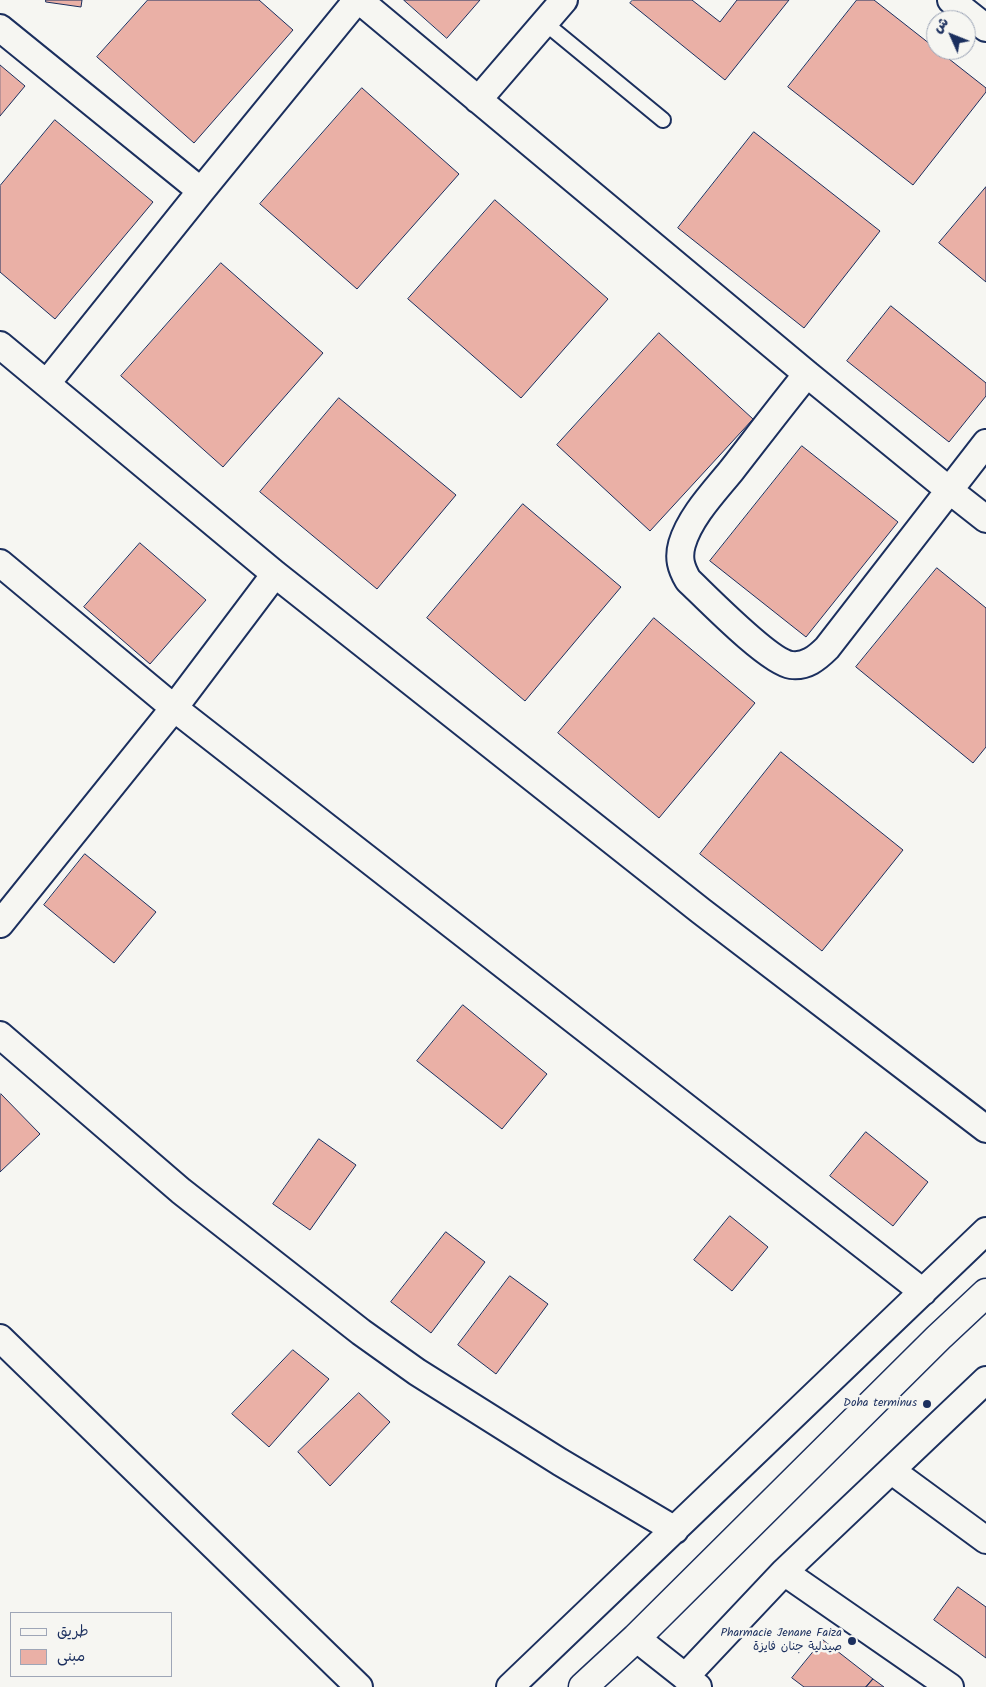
<!DOCTYPE html>
<html>
<head>
<meta charset="utf-8">
<style>
  body { margin:0 }
  #map { position:relative; width:986px; height:1687px; overflow:hidden; background:#f6f6f2; font-family:Kalam,"Playpen Sans Arabic",sans-serif }
  canvas { display:block }
  .legend { position:absolute; left:10px; top:1612px; width:162px; height:65px; box-sizing:border-box; background:#f6f6f2; border:1px solid #9ea6b7; margin:0; padding:6px 9px; list-style:none; font-size:15px; color:#1b2f5e }
  .legend li { display:flex; align-items:center; gap:10px; height:25px }
  .legend b { width:25px; border:1px solid #9ea6b7 }
  .north { position:absolute; left:926px; top:10px; width:50px; height:50px; box-sizing:border-box; background:#f6f6f2; border:1px solid #9ea6b7; border-radius:50%; rotate:314deg; font-size:14px; font-weight:700; line-height:20px; text-align:center; color:#1b2f5e }
  .north::after { content:''; display:block; margin:auto; width:18px; height:22px; background:#1b2f5e; clip-path:polygon(50% 0,100% 100%,50% 72%,0 100%) }
</style>
</head>
<body>
<div id="map">
<canvas width="986" height="1687"></canvas>
<ul class="legend">
<li><b style="height:6px;background:#f6f6f2"></b>طريق</li>
<li><b style="height:14px;background:#eab0a6"></b>مبنى</li>
</ul>
<div class="north">ش</div>
</div>
<script>
const g = document.querySelector('canvas').getContext('2d');
g.lineJoin = 'round';
function paint(path, color) {
  g.fillStyle = color;
  g.fill(path, 'evenodd');
}
function stroke(path, color, width, dash) {
  g.strokeStyle = color;
  g.lineWidth = width;
  g.lineCap = dash ? 'butt' : 'round';
  g.setLineDash(dash || []);
  g.stroke(path);
}
function drawText(font, color, halo, rows, align = 'center') {
  g.font = font + ' Kalam,"Playpen Sans Arabic",sans-serif';
  g.lineWidth = 5;
  g.setLineDash([]);
  g.textBaseline = 'middle';
  g.strokeStyle = halo;
  g.fillStyle = color;
  for (const [text, x, y, turn = 0] of rows) {
    g.save();
    g.translate(x, y);
    g.rotate((+turn || 0) * Math.PI / 180);
    g.textAlign = isNaN(turn) ? turn : align;
    if (halo) g.strokeText(text, 0, 0);
    g.fillText(text, 0, 0);
    g.restore();
  }
}
const building = new Path2D(`
  M46,0H82L81,7L46,2Z
  M148,0H259L293,30L194,143L97,57Z
  M404,0H480L447,38Z
  M633,0H692L720,22L737,0H789L725,80L630,3Z
  M857,0H874L986,88V92L913,185L788,87Z
  M0,65L25,86L0,116Z
  M362,88L459,174L357,289L260,204Z
  M55,120L153,202L55,319L0,272V186Z
  M754,132L880,231L804,328L678,228Z
  M986,187V282L939,243Z
  M495,200L608,299L521,398L408,299Z
  M221,263L323,353L223,467L121,376Z
  M891,306L986,383V396L949,442L847,361Z
  M659,333L753,419L650,531L557,445Z
  M339,398L456,495L377,589L260,492Z
  M802,446L898,522L806,637L710,561Z
  M523,504L621,587L525,701L427,618Z
  M140,543L206,600L150,664L84,607Z
  M937,568L986,608V747L973,763L856,667Z
  M654,618L755,703L659,818L558,733Z
  M781,752L903,850L822,951L700,854Z
  M85,854L156,912L114,963L44,905Z
  M463,1005L547,1074L502,1129L417,1061Z
  M1,1094L40,1134L0,1172V1095Z
  M866,1132L928,1182L893,1226L830,1176Z
  M319,1139L356,1165L310,1230L273,1204Z
  M730,1216L768,1247L732,1291L694,1260Z
  M446,1232L485,1262L431,1333L391,1302Z
  M510,1276L548,1304L496,1374L458,1345Z
  M293,1350L329,1379L269,1447L232,1414Z
  M359,1393L390,1422L330,1486L298,1452Z
  M958,1587L986,1607V1658L934,1620Z
  M823,1640L873,1679L866,1687H804L792,1678Z
  M873,1679L884,1687H866Z`);
const service = new Path2D(`
  M545,23L663,120`);
const minor = new Path2D(`
  M359,0L807,374L949,490L986,519
  M951,0L986,28
  M0,28L201,191
  M478,100L564,0
  M0,345L275,574L701,911L986,1129
  M807,374C781,406 756,439 731,471C713,493 690,517 682,544C678,558 681,568 688,580C707,598 769,662 791,665C806,667 817,658 827,648L986,443
  M47,383L201,191L357,0
  M0,563L174,708L923,1292
  M0,924L174,708L275,574
  M0,1035L181,1191L361,1332L417,1372L560,1462L675,1530
  M0,1338L359,1687
  M892,1471L986,1540
  M784,1572L950,1687
  M636,1638L698,1687
  M685,1677L784,1572L986,1380
  M510,1687L986,1231`);
const secondary = new Path2D(`
  M583,1687L636,1638L938,1338L986,1293`);
const markers = [
  [927,1404,5,"#1b2f5e"],
  [852,1641,5,"#1b2f5e"]
];
const poiNames = [
  ["Doha terminus",917,1404],
  ["Pharmacie Jenane Faiza",842,1634],
  ["صيدلية جنان فايزة",842,1648]
];
paint(building, '#eab0a6');
stroke(building, '#1b2f5e', 1);
stroke(service, '#1b2f5e', 18);
stroke(minor, '#1b2f5e', 30);
stroke(secondary, '#1b2f5e', 31);
stroke(service, '#f6f6f2', 14);
stroke(minor, '#f6f6f2', 26);
stroke(secondary, '#f6f6f2', 28);
for (const [x, y, r, color] of markers) {
  const dot = new Path2D();
  dot.arc(x, y, r, 0, 2 * Math.PI);
  g.fillStyle = color;
  g.fill(dot);
  stroke(dot, '#f6f6f2', 2);
}
drawText('12px', '#1b2f5e', '#f6f6f2', poiNames, 'right');
</script>
</body>
</html>
